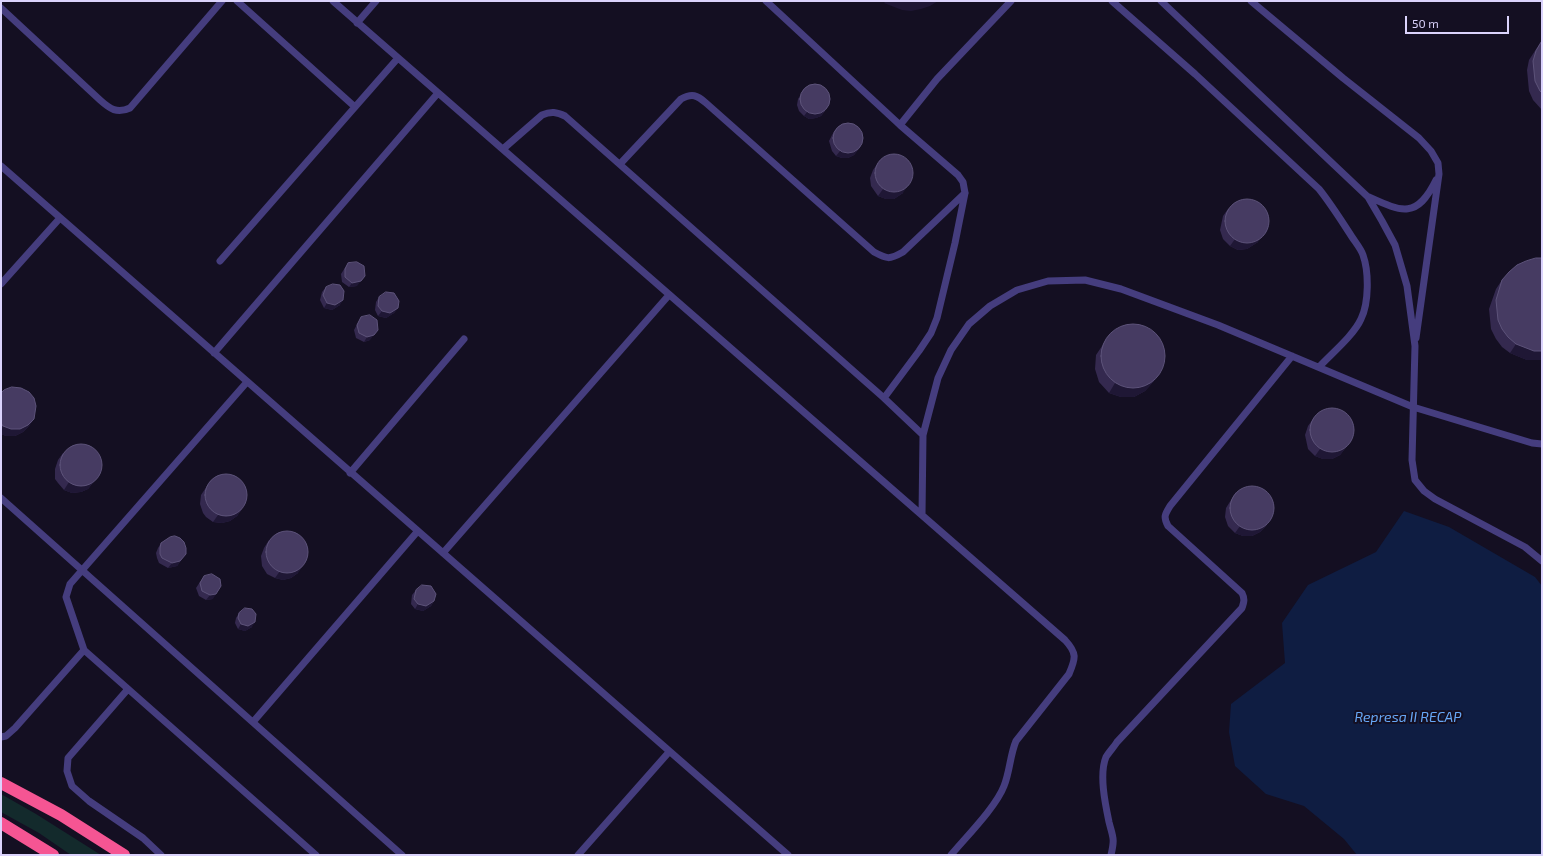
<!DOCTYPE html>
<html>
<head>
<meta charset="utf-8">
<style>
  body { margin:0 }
  #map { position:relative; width:1543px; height:856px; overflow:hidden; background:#140f22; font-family:"Exo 2",sans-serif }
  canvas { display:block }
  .frame { position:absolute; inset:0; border:2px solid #dbd3fc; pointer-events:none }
  .scale { position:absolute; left:1405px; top:16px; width:104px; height:18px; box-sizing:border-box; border:2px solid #dbd3fc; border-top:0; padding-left:5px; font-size:12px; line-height:14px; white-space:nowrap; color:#dbd3fc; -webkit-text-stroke:3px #140f22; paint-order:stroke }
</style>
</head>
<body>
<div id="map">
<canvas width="1543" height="856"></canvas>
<div class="frame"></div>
<div class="scale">50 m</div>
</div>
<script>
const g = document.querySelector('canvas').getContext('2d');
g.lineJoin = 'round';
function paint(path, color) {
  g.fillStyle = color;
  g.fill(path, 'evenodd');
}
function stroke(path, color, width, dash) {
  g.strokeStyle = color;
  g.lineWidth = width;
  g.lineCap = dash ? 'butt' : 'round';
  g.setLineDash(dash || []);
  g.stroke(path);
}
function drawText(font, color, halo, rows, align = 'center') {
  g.font = font + ' "Exo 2",sans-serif';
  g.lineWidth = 4;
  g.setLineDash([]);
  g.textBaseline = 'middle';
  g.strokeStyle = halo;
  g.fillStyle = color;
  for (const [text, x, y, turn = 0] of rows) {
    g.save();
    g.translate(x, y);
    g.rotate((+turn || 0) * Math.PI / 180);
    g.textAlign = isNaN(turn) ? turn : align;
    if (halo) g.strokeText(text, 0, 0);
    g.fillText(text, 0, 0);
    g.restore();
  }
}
const green = new Path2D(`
  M1,794L36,814L101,855H71L39,833L1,812Z`);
const water = new Path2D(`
  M1404,511L1449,527L1535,577L1542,586V855H1357L1344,839L1304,806L1266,794L1235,766L1229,732L1231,704L1285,663L1282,623L1308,585L1376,552Z`);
const lane = new Path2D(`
  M237,1L355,107L398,58
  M333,1L1065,640C1077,653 1076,658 1069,674L1016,741C1010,755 1010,771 1004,786C996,807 966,837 951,855
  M766,1L900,125
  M1112,1L1195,74L1319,189C1331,204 1341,220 1352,237C1356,243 1361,249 1363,255C1369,272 1369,303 1361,319C1354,335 1331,354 1319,367
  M1161,1L1368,197L1382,221L1395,245L1407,286L1415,346L1412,460L1415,480L1424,491L1435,499L1525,547L1542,561
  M1251,1L1343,78L1419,138L1431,151L1438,163L1439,174L1416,338
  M1,8L100,100C110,109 117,114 130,108L222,1
  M357,23L376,1
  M503,149L542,115C551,111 557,112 565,116L884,398L919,351L931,333L937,318L955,243L965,193L963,182L958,175L900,125L937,79L1011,1
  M620,164L681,99C692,93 697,95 706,103L874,252C887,259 889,260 903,252L965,193
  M1,166L788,855
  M1369,197C1402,212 1417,219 1436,180
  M220,261L355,107
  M1,284L60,218
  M214,353L438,93
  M247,382L70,584L66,597L84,650L316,855
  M884,398L923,435L922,515
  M923,435L938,378L951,350L969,324L990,306L1017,290L1048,281L1085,280L1121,289L1218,325L1413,407L1532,443L1542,444
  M350,473L464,339
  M1,498L402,855
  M443,553L669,295
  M128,689L68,758L67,771L72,786L89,801L143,838L161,855
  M253,722L417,532
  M1,737L6,736L15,728L84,650
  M578,855L669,752
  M1111,855C1115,838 1113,838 1109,822C1105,803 1099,774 1106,757C1109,752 1114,747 1117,742L1242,608C1244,602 1245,599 1242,593L1168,526C1163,517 1165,514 1170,506L1292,356`);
const highway = new Path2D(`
  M1,783L61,815L124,855
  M1,823L53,855`);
const wall = new Path2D(`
  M1542,40V110L1533,100L1529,91L1527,70L1529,60Z
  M801,94L825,111L821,116L816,118L809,119L804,116L799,111L797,105L798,99Z
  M835,130L861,146L854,155L848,158H842L836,156L832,151L829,141L832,135Z
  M878,163L903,193L894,199H886L878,196L871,186L870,178L873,170Z
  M1228,209L1258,242L1247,249L1238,250L1230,246L1223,239L1220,230L1223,216Z
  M348,263L357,286L349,287L342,282L341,274Z
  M1502,280L1527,360L1510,353L1502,347L1496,339L1491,329L1489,309L1496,289Z
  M326,287L340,305L332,310L324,308L320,300L322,292Z
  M379,297L398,308L394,313L386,318L378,316L375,310L376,302Z
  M361,317L370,340L364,342L356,338L354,330Z
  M1110,334L1154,381L1145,391L1134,397H1121L1109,393L1099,382L1095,369L1096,355Z
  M1,393L34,419L29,426L23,432L15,436H6L1,434Z
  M1313,419L1351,441L1340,455L1332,459H1323L1315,456L1308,449L1305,435L1308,426Z
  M63,453L99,475L88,489L81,492L72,493L64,490L58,483L55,479V469L58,460Z
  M211,480L242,509L237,516L230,521L222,523L213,522L206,517L203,513L200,504L201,495Z
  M1236,492L1271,518L1266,526L1260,532L1252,536H1243L1235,533L1228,526L1225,517L1226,508Z
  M269,540L298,573L291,578L283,580L275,578L267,574L262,566L261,556L264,548Z
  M161,543L182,559L177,566L168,568L159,563L157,558L156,553L158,548Z
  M204,576L213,599L206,600L199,596L196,588Z
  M416,590L434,601L431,606L423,611L415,609L411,604L412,595Z
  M239,613L252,627L245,631L238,629L235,623L236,618Z`);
const shadedWall = new Path2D(`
  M886,1H938L930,6L921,9L911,11L902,10L884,3Z
  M828,106L821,116L816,118L809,119L804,116L807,112Z
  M861,146L854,155L848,158H842L836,156L840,151Z
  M908,185L903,193L894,199H886L878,196L883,189Z
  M1263,235L1258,242L1247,249L1238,250L1230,246L1235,239Z
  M365,276L357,286L349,287L352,283Z
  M343,300L340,305L332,310L324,308L327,303Z
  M398,308L394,313L386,318L378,316L382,311Z
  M378,330L370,340L364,342L367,337Z
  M1516,344L1542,351V360H1527L1510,353Z
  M1161,372L1154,381L1145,391L1134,397H1121L1109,393L1115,383Z
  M34,419L29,426L23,432L15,436H6L1,434V430L3,426Z
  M1351,441L1340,455L1332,459H1323L1315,456L1320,449Z
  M99,475L88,489L81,492L72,493L64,490L69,482Z
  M242,509L237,516L230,521L222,523L213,522L218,515Z
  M1271,518L1266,526L1260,532L1252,536H1243L1235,533L1240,526Z
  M186,554L177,566L168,568L172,563Z
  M303,566L298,573L291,578L283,580L275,578L280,571Z
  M216,594L213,599L206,600L210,595Z
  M434,601L431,606L423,611L415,609L418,604Z
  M255,622L252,627L245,631L238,629L241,624Z`);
const building = new Path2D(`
  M1542,41V93L1540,91L1535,81L1533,61L1536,51Z
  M800 99a15 15 0 1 1 30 0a15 15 0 1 1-30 0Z
  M833 138a15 15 0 1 1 30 0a15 15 0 1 1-30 0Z
  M875 173a19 19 0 1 1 38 0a19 19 0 1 1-38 0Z
  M1225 221a22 22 0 1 1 44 0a22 22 0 1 1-44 0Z
  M1536,258H1542V351H1534L1516,344L1508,337L1502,329L1498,320L1496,300L1502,280L1509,272L1517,265L1526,261Z
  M357,262L364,266L365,276L361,281L352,283L345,277V269L348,263Z
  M333,284L340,285L344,291L343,300L335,305L327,303L323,295L326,287Z
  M386,292L394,293L399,301L398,308L390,313L382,311L378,306L379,297Z
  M370,315L377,320L378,330L374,335L367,337L359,333L357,325L361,317Z
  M1101 356a32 32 0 1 1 64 0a32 32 0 1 1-64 0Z
  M12,387L21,388L29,392L34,398L36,406L34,419L28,425L20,429H11L3,426L1,423V393L4,390Z
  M1310 430a22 22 0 1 1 44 0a22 22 0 1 1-44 0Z
  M60 465a21 21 0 1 1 42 0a21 21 0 1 1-42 0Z
  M205 495a21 21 0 1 1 42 0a21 21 0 1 1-42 0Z
  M1230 508a22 22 0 1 1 44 0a22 22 0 1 1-44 0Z
  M266 552a21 21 0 1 1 42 0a21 21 0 1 1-42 0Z
  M175,536L180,538L184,542L186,548V554L180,561L172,563L162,558L160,554V548L161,543L170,537Z
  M212,574L220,579L221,586L216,594L210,595L202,591L200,583L204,576Z
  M422,585L431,586L436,594L434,601L426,606L418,604L414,599L416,590Z
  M245,608L252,609L256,614L255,622L248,626L241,624L238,618L239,613Z`);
const waterNames = [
  ["Represa II RECAP",1408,717]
];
paint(green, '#132a2c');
paint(water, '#0f1d42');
stroke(lane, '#453d7e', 7);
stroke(highway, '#f55593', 12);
paint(wall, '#34294f');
paint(shadedWall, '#1f1735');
paint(building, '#463b62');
stroke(building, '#5d537a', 1);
drawText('italic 14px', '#67a7f6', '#140f22', waterNames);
</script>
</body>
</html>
